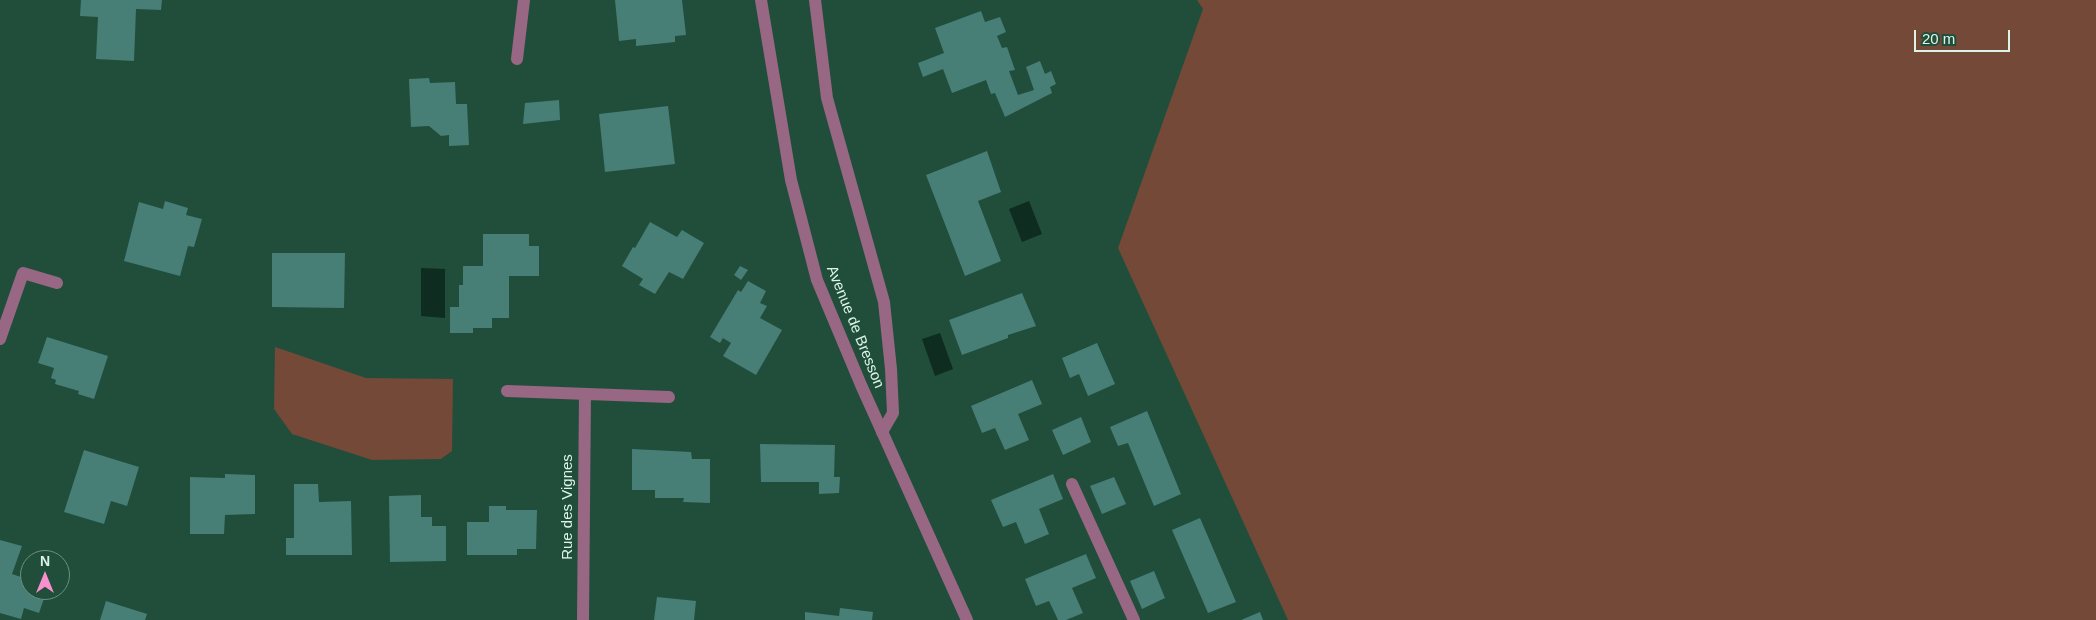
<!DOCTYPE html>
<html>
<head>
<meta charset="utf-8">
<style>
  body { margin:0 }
  #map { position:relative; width:2096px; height:620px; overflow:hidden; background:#204e3b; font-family:Helvetica,sans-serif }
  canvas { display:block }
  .north { position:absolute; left:20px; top:550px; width:50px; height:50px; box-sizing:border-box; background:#204e3b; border:1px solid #6b9080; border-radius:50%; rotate:0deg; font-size:14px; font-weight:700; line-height:20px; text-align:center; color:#dcf4e8 }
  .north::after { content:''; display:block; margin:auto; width:18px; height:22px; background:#f790cd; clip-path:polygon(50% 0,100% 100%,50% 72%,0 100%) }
  .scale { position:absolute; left:1914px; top:30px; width:96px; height:22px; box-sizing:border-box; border:2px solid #dcf4e8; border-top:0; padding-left:6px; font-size:15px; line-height:18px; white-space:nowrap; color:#dcf4e8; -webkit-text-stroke:4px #204e3b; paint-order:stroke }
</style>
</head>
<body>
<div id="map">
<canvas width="2096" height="620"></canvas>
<div class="north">N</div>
<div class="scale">20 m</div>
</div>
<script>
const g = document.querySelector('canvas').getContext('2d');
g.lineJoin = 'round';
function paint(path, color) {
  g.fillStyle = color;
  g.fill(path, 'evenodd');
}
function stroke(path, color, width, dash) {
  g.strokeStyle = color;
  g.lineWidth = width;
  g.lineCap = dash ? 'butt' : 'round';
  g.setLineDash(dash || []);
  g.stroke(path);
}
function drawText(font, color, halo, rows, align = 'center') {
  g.font = font + ' Helvetica,sans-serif';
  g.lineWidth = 5;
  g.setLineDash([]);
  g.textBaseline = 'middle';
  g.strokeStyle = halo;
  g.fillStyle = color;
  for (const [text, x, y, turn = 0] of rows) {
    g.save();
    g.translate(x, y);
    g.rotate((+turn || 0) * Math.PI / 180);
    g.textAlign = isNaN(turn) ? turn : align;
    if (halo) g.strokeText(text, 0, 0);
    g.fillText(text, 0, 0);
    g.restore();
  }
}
const green = new Path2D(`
  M1197,0H2096V620H1288L1118,248L1203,9Z
  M275,347L366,378L453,379L452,451L441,459L372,460L292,434L274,409Z`);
const water = new Path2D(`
  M1029,201L1042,234L1022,242L1009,209Z
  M421,268L445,269V318L421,316Z
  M940,333L953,369L935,376L922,339Z`);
const building = new Path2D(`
  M81,0H162L161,10L136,9L134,61L96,59L98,17L80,16Z
  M615,0H682L686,35L675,36V42L636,46V39L619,41Z
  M981,11L985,22L1000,17L1006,32L997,36L1002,48L1007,47L1015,70L1009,71L1018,95L1034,90L1026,67L1040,61L1045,74L1051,71L1056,84L1050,87L1052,93L1005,117L995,93L991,94L986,80L952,93L943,69L923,77L918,63L944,53L935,28Z
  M429,78L430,83L455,82L456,104H467L469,145L449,146V135L441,136L429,126L411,127L409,79Z
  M559,100L560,120L523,124L525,103Z
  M668,106L675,164L605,172L599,114Z
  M987,151L1001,192L978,201L1001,261L965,276L926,175Z
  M165,201L188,208L186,215L202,219L194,247L188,246L180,276L124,261L139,202L163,209Z
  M650,222L677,237L682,230L704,243L683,279L669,272L655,294L639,285L643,279L622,266L633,247L635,248Z
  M483,234H529V246H539V276H509V318H492V328H473V333H450V307H459V285H463V266H483Z
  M272,253H345L344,308L272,307Z
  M740,266L748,270L741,280L734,275Z
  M748,281L766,291L760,303L767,306L760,318L782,330L756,375L723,356L731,343L723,338L720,343L710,337L738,290L741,292Z
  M1022,293L1036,326L1008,335V338L962,355L949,320Z
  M47,337L108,356L94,399L78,394L79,391L55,384L56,380L51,378L54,368L38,363Z
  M1097,343L1115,384L1088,396L1079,374L1070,378L1062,358Z
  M1032,380L1042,404L1018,414L1029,440L1005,450L995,428L982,433L971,406Z
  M1147,411L1181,494L1154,506L1128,443L1118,446L1110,427Z
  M1081,417L1091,442L1063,455L1052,430Z
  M760,444L835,445L834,477H840L839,493L819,494V482H761Z
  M632,449L691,452L692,459H710V503L683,502L684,498H655V490H632Z
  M84,450L139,467L127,506L111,501L104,524L64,512Z
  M225,474L255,475V514L225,515L224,534H190V477L225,478Z
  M1053,474L1063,499L1039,509L1049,534L1025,544L1016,522L1003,527L991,500Z
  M1114,477L1126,504L1102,514L1090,486Z
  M294,484H318L319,502L351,501L352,555H286V538H294Z
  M421,495V517H432V526H446V561L390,562L389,496Z
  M489,506H506V510H537L536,549H517V555H467V522H489Z
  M1200,518L1236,602L1208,613L1172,530Z
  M0,540L22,546L12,574L30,580V590H47L39,613L24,608L21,619L0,613Z
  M1086,554L1096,578L1072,588L1083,613L1066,620H1058L1049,601L1036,606L1025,579Z
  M1154,571L1165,598L1142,609L1130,581Z
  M657,597L696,601L694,620H654Z
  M106,601L147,614L145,620H100Z
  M840,608L873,612L872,620H805V612L839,616Z
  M1260,612L1263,620H1241Z`);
const service = new Path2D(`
  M815,0L827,98L884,302L891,369L893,413L882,432`);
const minor = new Path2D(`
  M517,59L524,0
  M0,339L23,273L57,283
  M507,391L669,397
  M1072,484L1134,620
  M583,620L585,394`);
const tertiary = new Path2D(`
  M761,0L791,180L817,280L861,385L967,620`);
const streetNames = [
  ["Avenue de Bresson",855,327,68],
  ["Rue des Vignes",568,507,-90]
];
paint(green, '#744937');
paint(water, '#0f2c20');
paint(building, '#477e76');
stroke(service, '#986783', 12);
stroke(minor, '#986783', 12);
stroke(tertiary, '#986783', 12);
drawText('15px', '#dcf4e8', '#204e3b', streetNames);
</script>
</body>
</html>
